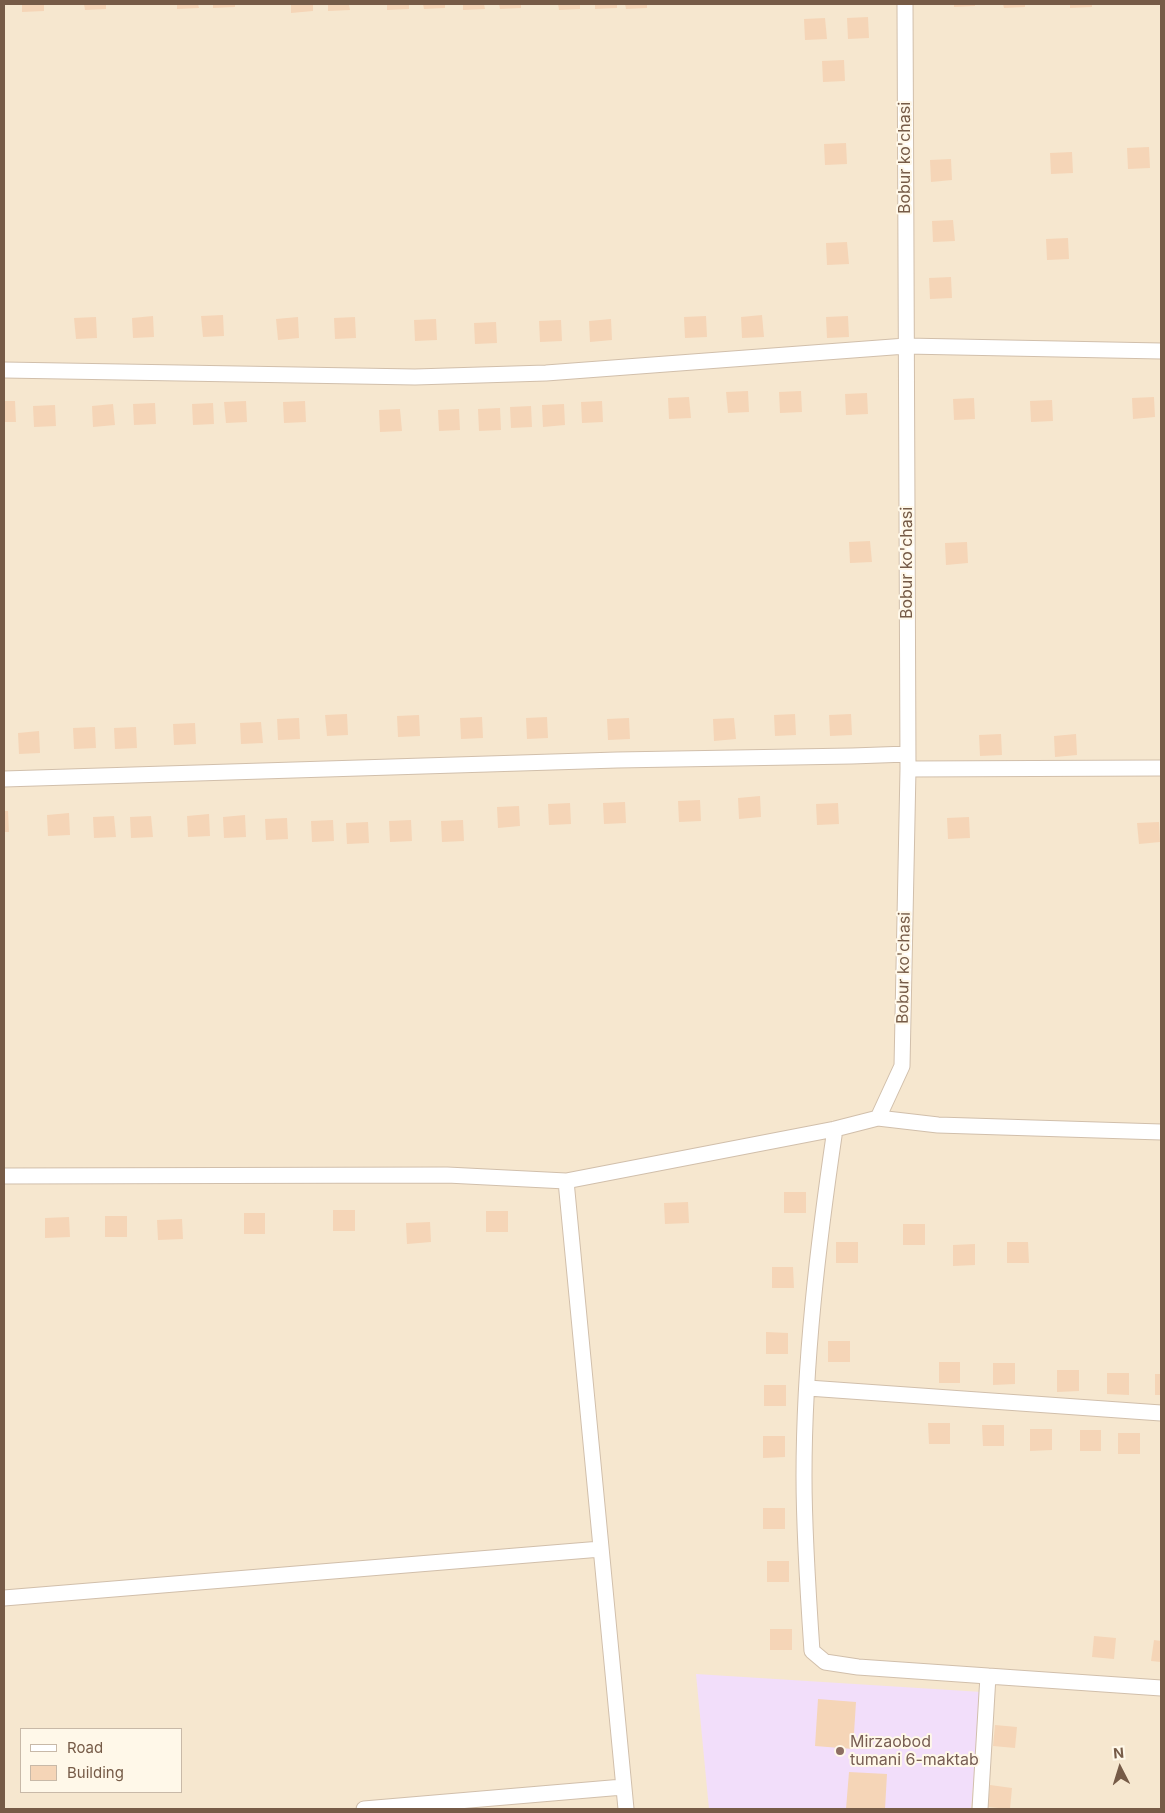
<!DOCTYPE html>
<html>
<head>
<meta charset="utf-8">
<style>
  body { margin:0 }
  #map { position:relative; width:1165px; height:1813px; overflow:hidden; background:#fef5e2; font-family:Inter,sans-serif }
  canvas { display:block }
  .frame { position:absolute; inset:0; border:5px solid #765b47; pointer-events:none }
  .legend { position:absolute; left:20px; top:1728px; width:162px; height:65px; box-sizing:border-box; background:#fff8e9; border:1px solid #c8b9a8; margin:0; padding:6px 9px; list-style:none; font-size:15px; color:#765b47 }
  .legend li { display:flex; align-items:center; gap:10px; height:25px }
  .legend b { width:25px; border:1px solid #c8b9a8 }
  .north { position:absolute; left:1095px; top:1743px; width:50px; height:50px; -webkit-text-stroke:4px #fff8e9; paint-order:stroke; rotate:355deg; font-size:14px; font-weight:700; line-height:20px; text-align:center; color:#765b47 }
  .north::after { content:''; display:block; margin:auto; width:18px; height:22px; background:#765b47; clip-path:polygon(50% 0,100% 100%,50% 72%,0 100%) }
</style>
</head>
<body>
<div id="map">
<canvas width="1165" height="1813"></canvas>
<div class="frame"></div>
<ul class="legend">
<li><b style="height:6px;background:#fff"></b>Road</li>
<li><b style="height:14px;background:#f5d5b7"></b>Building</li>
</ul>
<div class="north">N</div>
</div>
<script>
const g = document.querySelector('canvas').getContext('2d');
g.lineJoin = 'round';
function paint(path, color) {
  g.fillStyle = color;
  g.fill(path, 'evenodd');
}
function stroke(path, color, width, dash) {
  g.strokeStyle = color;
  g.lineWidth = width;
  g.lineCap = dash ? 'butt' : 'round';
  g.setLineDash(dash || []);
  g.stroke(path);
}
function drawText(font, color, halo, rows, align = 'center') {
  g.font = font + ' Inter,sans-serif';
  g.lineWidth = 4;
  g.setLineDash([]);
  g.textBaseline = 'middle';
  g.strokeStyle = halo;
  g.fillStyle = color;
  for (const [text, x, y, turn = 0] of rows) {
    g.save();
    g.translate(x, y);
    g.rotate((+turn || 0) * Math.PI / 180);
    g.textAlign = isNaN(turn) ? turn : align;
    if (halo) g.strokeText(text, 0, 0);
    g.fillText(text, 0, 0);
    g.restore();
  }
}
const residential = new Path2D(`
  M4,4H1161V1809H4ZM21,1729H181V1792H21Z`);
const education = new Path2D(`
  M696,1674L982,1692L971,1809H709Z`);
const building = new Path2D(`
  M22,4H44V11L22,12Z
  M84,4H106V9L85,10Z
  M177,4H198L199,8L177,9Z
  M213,4H235V7L213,8Z
  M291,4H313V11L291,13Z
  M328,4H349L350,10L328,11Z
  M387,4H409V9L387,10Z
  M423,4H445V8L424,9Z
  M463,4H484L485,9L463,10Z
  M499,4H521V8L500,9Z
  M558,4H580V9L559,10Z
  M595,4H617V8L595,9Z
  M625,4H647V8L626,9Z
  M954,4H975V6L954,7Z
  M1003,4H1025V7L1004,8Z
  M1070,4H1092V7L1070,8Z
  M868,17L869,38L848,39L847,18Z
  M825,18L827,39L805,40L804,19Z
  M844,60L845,81L823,82L822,61Z
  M846,143L847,164L825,165L824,144Z
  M1149,147L1150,168L1128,169L1127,148Z
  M1072,152L1073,173L1051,174L1050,153Z
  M951,159L952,180L931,182L930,160Z
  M953,220L955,241L933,242L932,221Z
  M1068,238L1069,259L1047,260L1046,239Z
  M847,242L849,264L827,265L826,243Z
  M951,277L952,298L930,299L929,278Z
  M223,315L224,336L203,337L201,316Z
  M762,315L764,337L742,338L741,317Z
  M153,316L154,337L133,338L132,318Z
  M706,316L707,337L685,338L684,317Z
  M848,316L849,337L827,338L826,317Z
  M96,317L97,338L76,339L74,318Z
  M298,317L299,338L278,340L276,319Z
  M355,317L356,338L335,339L334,318Z
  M436,319L437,340L415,341L414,320Z
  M611,319L612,340L590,342L589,321Z
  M561,320L562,341L540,342L539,321Z
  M496,322L497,343L475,344L474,323Z
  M748,391L749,412L728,413L726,392Z
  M801,391L802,412L780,413L779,392Z
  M867,393L868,414L846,415L845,394Z
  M689,397L691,418L669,419L668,398Z
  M1154,397L1155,417L1133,419L1132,398Z
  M974,398L975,419L954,420L953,399Z
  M1052,400L1053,421L1031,422L1030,401Z
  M4,401H15L16,422H4Z
  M246,401L247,422L226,423L224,402Z
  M305,401L306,422L284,423L283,402Z
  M602,401L603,422L582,423L581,402Z
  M155,403L156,424L134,425L133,404Z
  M213,403L214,424L193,425L192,404Z
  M113,404L115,425L93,427L92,406Z
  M564,404L565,425L543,427L542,405Z
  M55,405L56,426L34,427L33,406Z
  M531,406L532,427L511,428L510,407Z
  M500,408L501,430L479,431L478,409Z
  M400,409L402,431L380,432L379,410Z
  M459,409L460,430L439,431L438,410Z
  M870,541L872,562L850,563L849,542Z
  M967,542L968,563L946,565L945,543Z
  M347,714L348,735L327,736L325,715Z
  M795,714L796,735L775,736L774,715Z
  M851,714L852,735L830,736L829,715Z
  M419,715L420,736L398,737L397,716Z
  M482,717L483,738L461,739L460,718Z
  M547,717L548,738L527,739L526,718Z
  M299,718L300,739L278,740L277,719Z
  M629,718L630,739L608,740L607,719Z
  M734,718L736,739L714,741L713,719Z
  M261,722L263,743L241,744L240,723Z
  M195,723L196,744L174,745L173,724Z
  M95,727L96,748L74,749L73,728Z
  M136,727L137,748L115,749L114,728Z
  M39,731L40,753L19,754L18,733Z
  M1001,734L1002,755L980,756L979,735Z
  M1076,734L1077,755L1055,757L1054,736Z
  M760,796L761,817L739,819L738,798Z
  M700,800L701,821L679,822L678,801Z
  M625,802L626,823L604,824L603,803Z
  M570,803L571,824L549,825L548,804Z
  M838,803L839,824L817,825L816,804Z
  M519,806L520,826L498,828L497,807Z
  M4,811H8L9,832H4Z
  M69,813L70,835L48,836L47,815Z
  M209,814L210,836L188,837L187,816Z
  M245,815L246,837L224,838L223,817Z
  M114,816L116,837L94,838L93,817Z
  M151,816L153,837L131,838L130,817Z
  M969,817L970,838L948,839L947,818Z
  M287,818L288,839L266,840L265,819Z
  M333,820L334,841L312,842L311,821Z
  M411,820L412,841L390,842L389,821Z
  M463,820L464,841L442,842L441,821Z
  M368,822L369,843L347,844L346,823Z
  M1159,822L1160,842L1139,844L1137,823Z
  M784,1192H806V1213H784Z
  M688,1202L689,1223L665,1224L664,1203Z
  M333,1210H355V1231H333Z
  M486,1211H508V1232H486Z
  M244,1213H265V1234H244Z
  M105,1216H127V1237H105Z
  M69,1217L70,1237L45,1238V1218Z
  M182,1219L183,1239L158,1240L157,1220Z
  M430,1222L431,1242L407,1244L406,1223Z
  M903,1224H925V1245H903Z
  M836,1242H858V1263H836Z
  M1007,1242H1028L1029,1263H1007Z
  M975,1244V1265L953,1266V1245Z
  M772,1267H793L794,1288H772Z
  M766,1332L788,1333V1354H766Z
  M828,1341H850V1362H828Z
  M939,1362H960V1383H939Z
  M993,1363H1015V1384L993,1385Z
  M1057,1370H1079V1391L1057,1392Z
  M1107,1373H1129V1395L1107,1394Z
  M1155,1374H1161V1395H1155Z
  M764,1385H786V1406H764Z
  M928,1423H950V1444H929Z
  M982,1425H1004V1446H983Z
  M1030,1429H1052V1450L1030,1451Z
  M1080,1430H1101V1451H1080Z
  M1118,1433H1140V1454H1118Z
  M763,1436H785V1457L763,1458Z
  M763,1508H785V1529H763Z
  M767,1561H789V1582H767Z
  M770,1629H792V1650H770Z
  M1094,1636L1116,1638L1114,1659L1092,1657Z
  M1154,1640L1161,1641V1662L1151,1661Z
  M818,1699L856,1702L853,1749L815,1746Z
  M995,1725L1017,1727L1015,1748L993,1746Z
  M849,1772L887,1774L885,1809H846Z
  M990,1785L1012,1788L1010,1809L988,1807Z`);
const minor = new Path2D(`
  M4,370L415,377L546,373L906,346L1161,351
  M908,769L1161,768
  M4,779L617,760L852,756L908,754
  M878,1118L902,1066L908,769L905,4
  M835,1129C818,1244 804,1361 804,1476C804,1534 808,1593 812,1651L825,1662L858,1667L1161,1688
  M4,1176L447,1175L566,1181L835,1129L878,1118L938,1125L1161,1132
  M566,1181L626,1809
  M808,1388L1161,1413
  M4,1598L601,1549
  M364,1809L623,1787
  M980,1809L988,1676`);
const markers = [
  [840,1751,5,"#8d6e63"]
];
const streetNames = [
  ["Bobur ko'chasi",905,158,-90],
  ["Bobur ko'chasi",907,563,-90],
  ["Bobur ko'chasi",904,968,-89]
];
const educationNames = [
  ["Mirzaobod",850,1742],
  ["tumani 6-maktab",850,1760]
];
paint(residential, '#f6e7cf');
paint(education, '#f2defa');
paint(building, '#f5d5b7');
stroke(minor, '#d1bfab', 17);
stroke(minor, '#fff', 15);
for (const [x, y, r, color] of markers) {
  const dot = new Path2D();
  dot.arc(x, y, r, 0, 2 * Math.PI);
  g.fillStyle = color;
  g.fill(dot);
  stroke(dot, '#fff8e9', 2);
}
drawText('16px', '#765b47', '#fff8e9', streetNames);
drawText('16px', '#785e54', '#fff8e9', educationNames, 'left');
</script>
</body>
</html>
